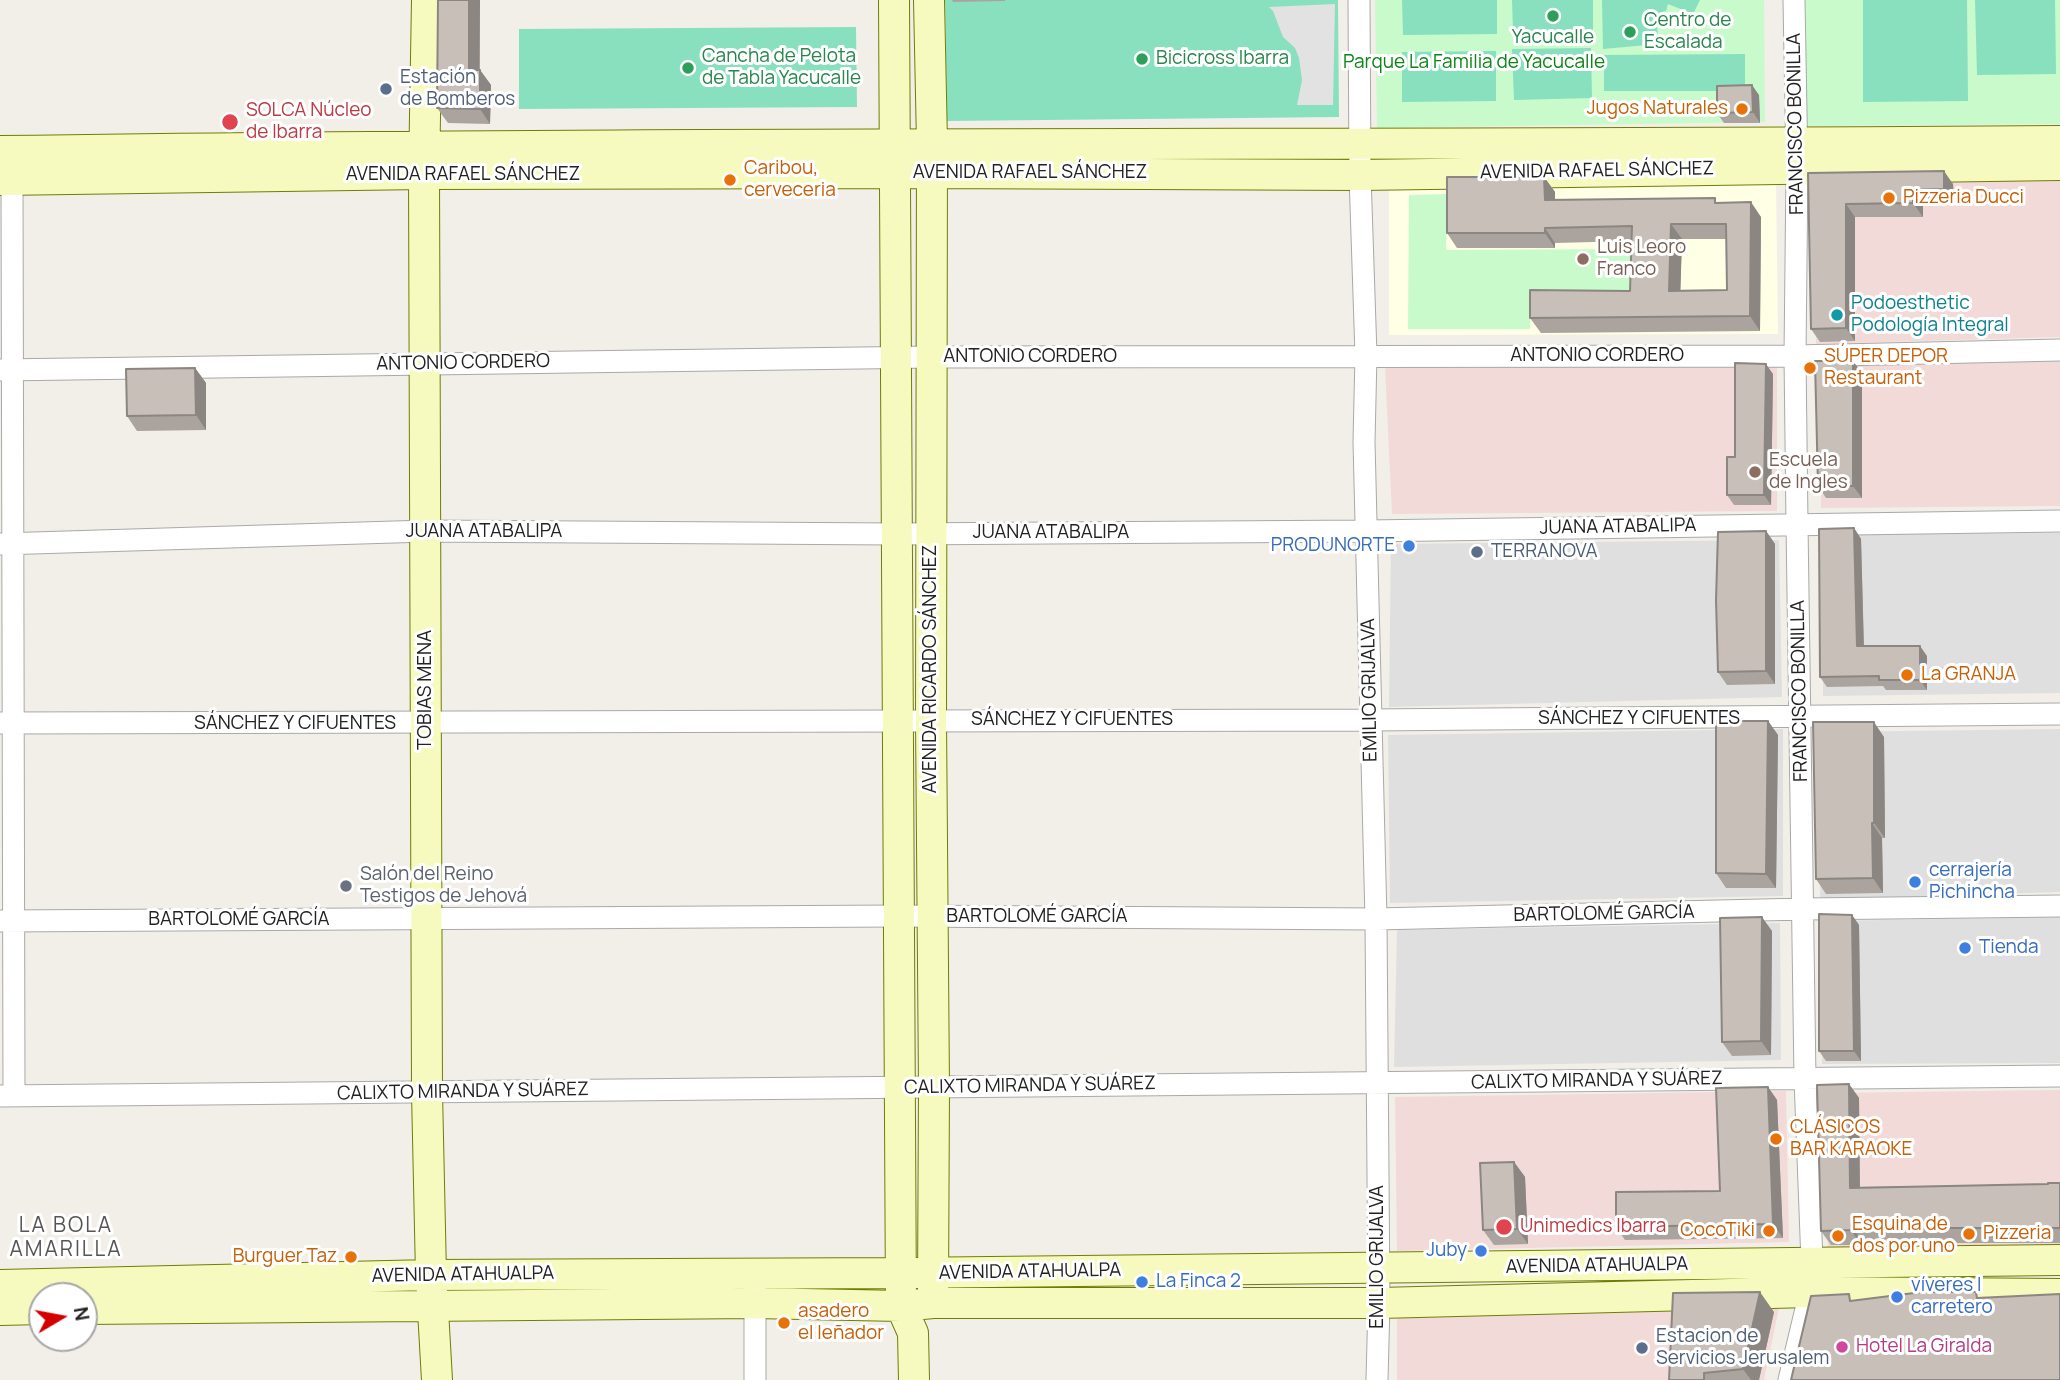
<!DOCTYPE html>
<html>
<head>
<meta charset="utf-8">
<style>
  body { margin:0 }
  #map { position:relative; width:2060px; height:1380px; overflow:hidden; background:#f2efe9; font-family:Manrope,sans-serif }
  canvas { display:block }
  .north { position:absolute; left:28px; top:1282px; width:70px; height:70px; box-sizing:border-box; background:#fff; border:2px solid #a7a7a7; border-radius:50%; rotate:80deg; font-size:19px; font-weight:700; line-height:28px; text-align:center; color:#222 }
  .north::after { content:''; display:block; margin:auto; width:24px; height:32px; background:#d40000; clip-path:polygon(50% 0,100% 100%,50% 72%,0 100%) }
</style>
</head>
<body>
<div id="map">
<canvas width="2060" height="1380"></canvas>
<div class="north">N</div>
</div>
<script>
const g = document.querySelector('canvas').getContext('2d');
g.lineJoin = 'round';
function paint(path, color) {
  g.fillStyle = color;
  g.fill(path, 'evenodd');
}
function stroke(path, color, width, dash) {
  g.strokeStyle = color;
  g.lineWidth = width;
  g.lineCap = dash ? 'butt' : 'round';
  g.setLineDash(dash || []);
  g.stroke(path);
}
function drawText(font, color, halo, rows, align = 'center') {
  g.font = font + ' Manrope,sans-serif';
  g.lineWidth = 6;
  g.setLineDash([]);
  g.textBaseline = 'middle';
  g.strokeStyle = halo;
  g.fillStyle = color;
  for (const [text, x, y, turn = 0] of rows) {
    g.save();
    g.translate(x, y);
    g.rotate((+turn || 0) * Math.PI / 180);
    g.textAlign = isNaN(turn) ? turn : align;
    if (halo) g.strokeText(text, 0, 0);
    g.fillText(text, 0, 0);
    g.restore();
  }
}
const residential = new Path2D(`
  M2060,533V693L1823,696V534Z
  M1779,540L1782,697L1389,707L1391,544Z
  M1783,729V896L1390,903L1388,735Z
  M2060,729V892L1820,900L1822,732Z
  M2060,917V1063L1822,1064L1823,921Z
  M1780,923L1781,1060L1394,1067L1397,930Z`);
const commercial = new Path2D(`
  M2060,175V337L1816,344L1817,179Z
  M2060,361V506L1821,508L1820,366Z
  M1385,367H1777V511L1392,514Z
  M2060,1090V1249L1828,1250L1823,1093Z
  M1786,1091L1789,1242L1397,1251L1395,1097Z
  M1779,1308L1764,1380H1397V1311Z`);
const education = new Path2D(`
  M1776,182L1778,334L1389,335V183Z`);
const park = new Path2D(`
  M1375,0H1764L1765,122L1377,128Z
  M1804,0H2060V124L1806,126Z
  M1448,194L1446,250L1634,249L1635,294L1531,295L1530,329H1408L1409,195Z`);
const pitch = new Path2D(`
  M945,0H1338L1339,117L947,121Z
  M1402,0H1497V34L1403,35Z
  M1512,0H1593V31L1513,32Z
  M1602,0H1700L1693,14L1668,4L1666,11L1662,12L1657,19L1658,44L1603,49Z
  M1863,0H1967L1968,101L1863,102Z
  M1975,0H2055L2056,74L1977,75Z
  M856,27L857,107L519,109V29Z
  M1591,48L1592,98L1514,100L1512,49Z
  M1496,51V101L1402,102V52Z
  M1745,54V91H1604V55Z`);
const parking = new Path2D(`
  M1335,4L1333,105H1297L1302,80L1299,58L1295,48L1283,37L1273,11L1269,7Z`);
const street = new Path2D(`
  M1359,0L1360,175L1366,355L1364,442L1376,919L1379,1303L1377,1380
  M12,180L14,1096
  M0,370L932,357L1795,356L2060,350
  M0,544L427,531L895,534L1367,531L2060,521
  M0,723L1370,720L2060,714
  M0,921L897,916L1376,919L1804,909L2060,906
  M0,1096L2060,1076
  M755,1289V1380
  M1789,1380L1810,1292L1812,1262L1805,1079L1797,524L1795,356L1797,168L1794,0`);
const secondary = new Path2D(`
  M427,0L424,174L427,1092L431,1275L437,1380
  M894,0C895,435 896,870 901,1306L913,1333L914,1380
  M929,0L932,143L931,720L934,1087L933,1293
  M0,151C687,141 1373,146 2060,141
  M0,180L424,174L931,173L1360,175L2060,165
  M0,1285L431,1275L901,1273L2060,1260
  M84,1309L754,1303L901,1306L933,1303H1379L1810,1292L2060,1294
  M0,1310L42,1309`);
const wall = new Path2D(`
  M480,0V70L491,85L490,124L448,123L437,108Z
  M952,0H1005V1L953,2Z
  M1759,95L1760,123H1724L1717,113Z
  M1808,173L1953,184L1954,203L1923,204V217H1855V341L1820,342L1811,329Z
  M1544,177L1555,192V200L1718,203L1761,217L1760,331L1541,333L1530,318L1630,291L1632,241L1555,243V248H1457L1447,233ZM1682,239H1727V290L1680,291Z
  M195,368L206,383V430L137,431L127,416Z
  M1862,373V498H1826L1818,486Z
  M1773,374L1771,505H1734L1727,495L1735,457Z
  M1854,528L1861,539L1864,646L1927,656V690H1886L1883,686L1827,687L1820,677Z
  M1766,531L1775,544V684L1727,685L1718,672Z
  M1768,721L1778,735L1776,888H1726L1716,873Z
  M1884,737L1885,838H1882L1883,893L1826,894L1816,879Z
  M1852,915L1859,925L1861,1061H1826L1819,1051Z
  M1772,931L1771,1055L1732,1056L1722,1042Z
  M1849,1084L1859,1098L1860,1187L2048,1184L2060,1183V1243H1942L1939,1239L1861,1240V1245H1831L1821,1231Z
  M1768,1087L1777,1100L1783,1238L1625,1240L1616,1227L1720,1191Z
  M1514,1162L1525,1177L1528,1244L1494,1245L1483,1230Z
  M1774,1312L1759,1380H1669Z`);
const shadedWall = new Path2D(`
  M469,0H480L479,85L469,70Z
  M480,70L491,85L490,124L480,109Z
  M1752,85L1759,95L1760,123L1753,112Z
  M1944,171L1953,184L1954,203L1944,189Z
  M1544,177L1555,192V215L1545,200Z
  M1913,190L1923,204V217L1913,203Z
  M1751,202L1761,217L1760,331L1750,316Z
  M1846,204L1855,217V341L1846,328Z
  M1671,224L1682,239L1680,306L1669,291Z
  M1545,228L1555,243V248L1545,233Z
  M1853,361L1862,373V498L1853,486Z
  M1766,364L1773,374L1771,505L1764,495Z
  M195,368L206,383V430L196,415Z
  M1854,528L1861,539L1864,656L1857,646Z
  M1766,531L1775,544V684L1766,671Z
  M1920,646L1927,656V690L1920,680Z
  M1768,721L1778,735L1776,888L1766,874Z
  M1874,722L1884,737L1885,838L1874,823Z
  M1872,823L1882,838L1883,893L1873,878Z
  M1852,915L1859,925L1861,1061L1854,1051Z
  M1762,917L1772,931L1771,1055L1761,1041Z
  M1849,1084L1859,1098L1860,1202L1850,1188Z
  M1768,1087L1777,1100L1783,1238L1773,1224Z
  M1514,1162L1525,1177L1528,1244L1517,1229Z
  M1851,1225L1861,1240V1245L1851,1230Z
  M1760,1292L1774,1312L1759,1380H1751L1743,1369Z`);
const building = new Path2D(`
  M438,0H469V70H480V109L437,108Z
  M1752,85L1753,112L1717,113V86Z
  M1944,171V189L1913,190V203L1846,204V328L1811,329L1808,173Z
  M1447,177H1544L1545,200L1715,198V203L1751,202L1750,316L1530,318V290L1630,291L1632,226L1545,228V233H1447ZM1671,224H1726L1727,290L1669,291Z
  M1815,361H1853V486H1818Z
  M1735,363L1766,364L1764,495H1727V457H1735Z
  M195,368L196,415L127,416L126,369Z
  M1854,528L1857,646H1920V680H1879V676L1820,677L1819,529Z
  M1766,531V671L1718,672L1716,600L1718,532Z
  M1716,721H1768L1766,874L1716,873Z
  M1813,722H1874V823H1872L1873,878L1816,879Z
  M1819,914L1852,915L1854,1051H1819Z
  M1762,917L1761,1041L1722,1042L1720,918Z
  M1849,1084L1850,1188L2048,1184V1183H2060V1228H1932V1225H1851V1230L1821,1231L1817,1085Z
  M1768,1087L1773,1224L1616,1227V1192L1720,1191L1716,1088Z
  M1514,1162L1517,1229L1483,1230L1480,1163Z
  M1760,1292L1743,1369L1704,1373V1380H1669L1673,1293Z
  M1922,1292H1976L1977,1298L2060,1294V1380H1791L1811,1296L1849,1294L1850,1301Z`);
const markers = [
  [1553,16,7,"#2e9e5b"],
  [1630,32,7,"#2e9e5b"],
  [1142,59,7,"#2e9e5b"],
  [688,68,7,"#2e9e5b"],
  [386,89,7,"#5c6f8a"],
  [1742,109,7,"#e8710a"],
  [230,122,9,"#e0444e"],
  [730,180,7,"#e8710a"],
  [1889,198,7,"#e8710a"],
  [1583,259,7,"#8d6e63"],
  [1837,315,7,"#0f9aa8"],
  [1810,368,7,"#e8710a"],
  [1755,472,7,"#8d6e63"],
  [1409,546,7,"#3f7fe0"],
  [1477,552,7,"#5c6f8a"],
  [1907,675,7,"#e8710a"],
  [1915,882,7,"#3f7fe0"],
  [346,886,7,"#6b7280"],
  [1965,948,7,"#3f7fe0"],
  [1776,1139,7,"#e8710a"],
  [1504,1227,9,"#e0444e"],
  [1769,1231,7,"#e8710a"],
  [1969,1234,7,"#e8710a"],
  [1838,1236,7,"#e8710a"],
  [1481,1251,7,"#3f7fe0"],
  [351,1257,7,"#e8710a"],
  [1142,1282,7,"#3f7fe0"],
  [1897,1297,7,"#3f7fe0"],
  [784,1323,7,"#e8710a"],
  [1842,1347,7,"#d1479c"],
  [1642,1348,7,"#5c6f8a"]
];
const leisureNames = [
  ["Centro de",1644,21],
  ["Escalada",1644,43],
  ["Yacucalle",1553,38,"center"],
  ["Cancha de Pelota",702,57],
  ["de Tabla Yacucalle",702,79],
  ["Bicicross Ibarra",1156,59]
];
const parkNames = [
  ["Parque La Familia de Yacucalle",1474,63]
];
const serviceNames = [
  ["Estación",400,78],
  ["de Bomberos",400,100],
  ["TERRANOVA",1491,552],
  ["Estacion de",1656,1337],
  ["Servicios Jerusalem",1656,1359]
];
const foodNames = [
  ["Jugos Naturales",1728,109,"right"],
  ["Caribou,",744,169],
  ["cerveceria",744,191],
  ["Pizzeria Ducci",1903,198],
  ["SÚPER DEPOR",1824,357],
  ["Restaurant",1824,379],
  ["La GRANJA",1921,675],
  ["CLÁSICOS",1790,1128],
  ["BAR KARAOKE",1790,1150],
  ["Esquina de",1852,1225],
  ["dos por uno",1852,1247],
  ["CocoTiki",1755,1231,"right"],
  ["Pizzeria",1983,1234],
  ["Burguer Taz",337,1257,"right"],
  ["asadero",798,1312],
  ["el leñador",798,1334]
];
const healthNames = [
  ["SOLCA Núcleo",246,111],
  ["de Ibarra",246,133],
  ["Unimedics Ibarra",1520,1227]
];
const streetNames = [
  ["FRANCISCO BONILLA",1796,124,-91],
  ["AVENIDA RAFAEL SÁNCHEZ",1597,171,-1],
  ["AVENIDA RAFAEL SÁNCHEZ",1030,173],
  ["AVENIDA RAFAEL SÁNCHEZ",463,175],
  ["ANTONIO CORDERO",1597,356],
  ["ANTONIO CORDERO",1030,357],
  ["ANTONIO CORDERO",463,363,-1],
  ["JUANA ATABALIPA",1618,527,-1],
  ["JUANA ATABALIPA",484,532],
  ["JUANA ATABALIPA",1051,533],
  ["AVENIDA RICARDO SÁNCHEZ",931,669,-90],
  ["TOBIAS MENA",426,690,-90],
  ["EMILIO GRIJALVA",1370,690,-91],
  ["FRANCISCO BONILLA",1800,691,-91],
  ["SÁNCHEZ Y CIFUENTES",1639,719],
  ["SÁNCHEZ Y CIFUENTES",1072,720],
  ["SÁNCHEZ Y CIFUENTES",295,724],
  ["BARTOLOMÉ GARCÍA",1604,914,-1],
  ["BARTOLOMÉ GARCÍA",1037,917],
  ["BARTOLOMÉ GARCÍA",239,920],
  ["CALIXTO MIRANDA Y SUÁREZ",1597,1081,-1],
  ["CALIXTO MIRANDA Y SUÁREZ",1030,1086,-1],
  ["CALIXTO MIRANDA Y SUÁREZ",463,1092,-1],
  ["EMILIO GRIJALVA",1378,1257,-90],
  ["AVENIDA ATAHUALPA",1597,1266,-1],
  ["AVENIDA ATAHUALPA",1030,1272,-1],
  ["AVENIDA ATAHUALPA",463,1275,-1]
];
const educationNames = [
  ["Luis Leoro",1597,248],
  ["Franco",1597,270],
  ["Escuela",1769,461],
  ["de Ingles",1769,483]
];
const cultureNames = [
  ["Podoesthetic",1851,304],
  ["Podología Integral",1851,326]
];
const shopNames = [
  ["PRODUNORTE",1395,546,"right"],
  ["cerrajería",1929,871],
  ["Pichincha",1929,893],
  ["Tienda",1979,948],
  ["Juby",1467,1251,"right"],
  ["La Finca 2",1156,1282],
  ["víveres l",1911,1286],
  ["carretero",1911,1308]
];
const worshipNames = [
  ["Salón del Reino",360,875],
  ["Testigos de Jehová",360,897]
];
const hotelNames = [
  ["Hotel La Giralda",1856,1347]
];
const neighbourhoodNames = [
  ["LA BOLA",66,1226],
  ["AMARILLA",66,1250]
];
paint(residential, '#e0dfdf');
paint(commercial, '#f2dad9');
paint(education, '#ffffe5');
paint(park, '#c8facc');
paint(pitch, '#88e0be');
paint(parking, '#e2e2e2');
stroke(street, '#a9a9a9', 23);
stroke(secondary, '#707d05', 32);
stroke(street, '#fff', 21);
stroke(secondary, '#f7fabf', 30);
paint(wall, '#aba49e');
paint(shadedWall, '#8b8681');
paint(building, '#c7bfb8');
stroke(building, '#8b8681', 2);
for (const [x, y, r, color] of markers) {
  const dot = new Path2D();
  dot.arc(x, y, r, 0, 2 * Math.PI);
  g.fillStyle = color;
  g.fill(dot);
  stroke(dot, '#fff', 2.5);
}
drawText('19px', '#27864d', '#fff', leisureNames, 'left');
drawText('19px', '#0c8416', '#fff', parkNames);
drawText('19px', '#4e5e75', '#fff', serviceNames, 'left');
drawText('19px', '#c56008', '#fff', foodNames, 'left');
drawText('19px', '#be3a42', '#fff', healthNames, 'left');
drawText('19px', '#222', '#fff', streetNames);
drawText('19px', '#785e54', '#fff', educationNames, 'left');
drawText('19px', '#0d838f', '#fff', cultureNames, 'left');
drawText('19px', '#366cbe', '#fff', shopNames, 'left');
drawText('19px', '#5b616d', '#fff', worshipNames, 'left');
drawText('19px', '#b23c85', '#fff', hotelNames, 'left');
g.letterSpacing = '2px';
drawText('21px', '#555', '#fff', neighbourhoodNames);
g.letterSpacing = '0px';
</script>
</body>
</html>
